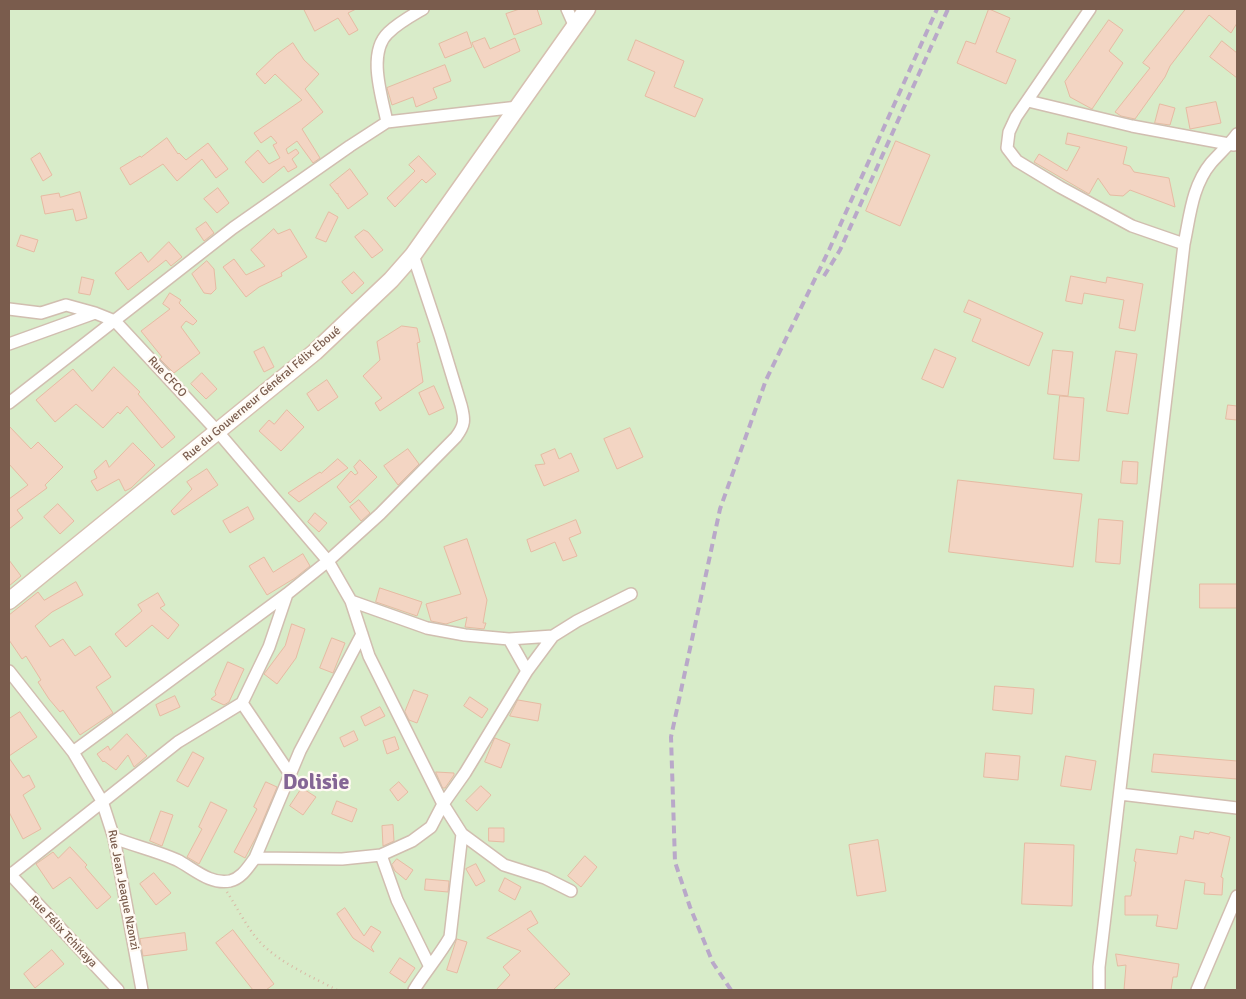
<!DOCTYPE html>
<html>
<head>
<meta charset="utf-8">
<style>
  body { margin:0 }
  #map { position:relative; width:1246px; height:999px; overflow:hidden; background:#fdf6ec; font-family:Signika,sans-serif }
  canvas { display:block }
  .frame { position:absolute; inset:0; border:10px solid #7a5c4d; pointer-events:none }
</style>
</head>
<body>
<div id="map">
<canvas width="1246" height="999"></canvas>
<div class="frame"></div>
</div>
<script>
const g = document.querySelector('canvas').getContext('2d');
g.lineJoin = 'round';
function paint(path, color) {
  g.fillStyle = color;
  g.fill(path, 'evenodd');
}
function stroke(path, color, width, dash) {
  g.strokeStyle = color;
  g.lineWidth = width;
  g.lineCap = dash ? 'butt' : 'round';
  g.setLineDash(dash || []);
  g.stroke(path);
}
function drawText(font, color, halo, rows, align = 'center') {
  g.font = font + ' Signika,sans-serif';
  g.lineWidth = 4.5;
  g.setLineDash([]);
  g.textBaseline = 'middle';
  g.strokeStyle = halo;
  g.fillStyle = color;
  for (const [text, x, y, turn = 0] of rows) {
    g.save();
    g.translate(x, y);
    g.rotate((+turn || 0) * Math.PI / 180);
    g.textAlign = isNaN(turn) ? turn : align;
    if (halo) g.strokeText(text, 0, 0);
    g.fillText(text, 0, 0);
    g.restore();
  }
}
const green = new Path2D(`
  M9,9H1237V990H9Z`);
const building = new Path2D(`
  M304,9H356L348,13L358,30L349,35L338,18L315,31Z
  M520,9H537L542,24L514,35L506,14Z
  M989,9L1010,18L996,52L1016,60L1006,84L957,63L966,41L975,44Z
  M1186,9H1237V23L1231,33L1209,15L1170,66L1165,77L1135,119L1121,116L1115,112L1150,68L1143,63Z
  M1109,20L1123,30L1109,51L1123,63L1092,109L1070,97L1065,82Z
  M467,32L472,47L445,58L439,44Z
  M485,38L490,49L515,38L520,51L484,68L472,43Z
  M636,40L684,61L674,87L703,99L695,117L645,96L655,72L628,60Z
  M1222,41L1237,53V78L1210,57Z
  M293,43L304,60L319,74L305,89L323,112L302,129L320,158L313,163L297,141L286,149L288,154L296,149L299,153L292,159L297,167L288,172L284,166L263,183L245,162L258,150L269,164L280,158L273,145L277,143L271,136L261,143L254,133L302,100L275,74L265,84L256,74L277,54Z
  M445,65L451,81L433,88L437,98L416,107L413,97L392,105L387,88Z
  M1216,102L1221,123L1190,129L1186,108Z
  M1160,104L1175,108L1170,125L1155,123Z
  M1068,133L1127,147L1123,164L1130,166L1134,172L1169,178L1175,207L1130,190L1123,196L1110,195L1098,178L1089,194L1034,162L1039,154L1067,171L1080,147L1066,144Z
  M167,138L178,154L179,153L186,160L208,143L228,169L216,178L202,159L177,181L163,164L130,185L120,168L140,156L141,157Z
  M896,141L930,155L900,226L866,211Z
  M40,153L52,175L43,181L31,159Z
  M419,156L436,174L426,183L422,179L395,207L387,198L415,171L409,165Z
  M350,169L368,194L348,209L338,195V193L337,194L330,185Z
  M218,188L229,203L217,213L204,199Z
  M80,192L87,218L76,221L73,209L45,214L41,196L59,193L60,197Z
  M329,212L338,217L326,242L316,238Z
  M206,222L214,233L204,241L196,229Z
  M274,229L278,234L290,229L307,257L281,273L282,276L259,287L246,297L223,267L234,259L246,275L265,266L251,250Z
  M364,230L368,232L383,250L372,258L355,237Z
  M21,235L38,240L34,252L17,246Z
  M169,242L182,257L171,266L166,260L128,290L115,273L141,252L148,262Z
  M207,261L214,269L216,289L211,294L204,293L192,274Z
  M354,272L364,283L352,294L342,282Z
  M1071,276L1106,283L1107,277L1143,284L1135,331L1119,328L1124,300L1084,293L1082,304L1066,301Z
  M82,277L94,280L90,295L79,293Z
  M170,293L181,300L179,303L197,321L193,325L186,321L181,327L200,353L174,373L160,359L162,357L141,331L170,309L163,304Z
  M969,300L1043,333L1029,366L972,341L981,319L964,312Z
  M402,326L417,328L420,342L417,343L423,382L380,411L375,403L382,398L363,376L380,360L377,342Z
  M264,347L274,367L264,372L254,352Z
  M935,349L956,358L943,388L922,379Z
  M1053,350L1073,352L1068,396L1048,394Z
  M1116,351L1137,354L1128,414L1107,411Z
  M114,367L140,392L138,394L175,437L162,448L127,406L120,414L118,412L103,428L76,404L55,422L36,400L73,369L92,391Z
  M202,373L217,389L206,399L191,384Z
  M327,380L338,397L318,411L307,394Z
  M434,386L444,408L429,415L419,393Z
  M1060,396L1084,398L1079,461L1054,459Z
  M1228,405L1237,406V420L1226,419Z
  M287,410L304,427L281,451L259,431L269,420L274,424Z
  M9,426L31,449L38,442L63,467L45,485L47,488L17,510L23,518L9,529V499L28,485L9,464Z
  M630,428L643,457L617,469L604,439Z
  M133,443L155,465L131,488L125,491L119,479L97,491L91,481L97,478L94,471L106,460L109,467Z
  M408,449L419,464L398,485L384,466Z
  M555,449L559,459L571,453L579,471L544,486L535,465L545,464L541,455Z
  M338,459L348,468L299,502L288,493L320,472L321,473Z
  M360,460L377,477L350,503L337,487L351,471L355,475L358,473L354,467Z
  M1123,461L1138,462L1137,484L1121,483Z
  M207,469L218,485L174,515L171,511L192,489L187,482Z
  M958,480L1082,494L1073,567L949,552Z
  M359,500L370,513L361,521L350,507Z
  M58,504L74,521L60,534L44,517Z
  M248,507L254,519L230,533L223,521Z
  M315,513L327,523L319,532L308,522Z
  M1099,519L1123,521L1120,564L1096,562Z
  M576,520L581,533L569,538L577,556L563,561L555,542L531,552L527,540Z
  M467,539L487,600L483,623H486L484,629L465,627L467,617L446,624L431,621L426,604L461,594L444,547Z
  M303,554L310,566L295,578L267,595L249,566L264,557L273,572Z
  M9,560L21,576L9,586Z
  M76,582L83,595L52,612L35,626L50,647L63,639L75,656L90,646L111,677L96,687L113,713L80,735L63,710L60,712L49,699L38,682L41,680L26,656L22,659L9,640V615L38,592L44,600Z
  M1200,584H1237V608H1200Z
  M380,588L422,602L417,616L376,602Z
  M158,593L165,605L160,608L179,625L168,639L152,625L126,647L115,634L142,611L138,605Z
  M292,624L305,629L296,658L277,684L264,674L285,646Z
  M332,638L345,643L333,673L320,668Z
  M228,662L244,669L229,702L224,705L211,699L216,695L215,692Z
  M995,686L1034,689L1032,714L993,710Z
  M414,690L428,695L417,723L409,720L405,712Z
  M175,696L180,707L160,716L156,705Z
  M470,697L488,709L482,718L464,706Z
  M518,700L541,704L538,721L510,716Z
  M380,707L385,716L365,726L361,717Z
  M20,712L37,737L9,756V719Z
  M354,731L358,740L344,747L340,738Z
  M127,734L147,756L134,767L128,755L116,770L104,761L103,762L97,754L108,746L110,750Z
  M395,737L399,749L387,754L383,741Z
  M495,738L510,744L501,768L485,762Z
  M193,752L204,758L188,787L177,781Z
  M986,753L1020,756L1018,780L984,777Z
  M1154,754L1237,761V779L1152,772Z
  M1066,756L1096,761L1091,790L1061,786Z
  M9,758L23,778L29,775L35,787L23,795L41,829L23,839L9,812Z
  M436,772L454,773V775L445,788H443Z
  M266,782L277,787L256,837L245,858L234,852L257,809L254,807Z
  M399,782L408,792L398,801L390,790Z
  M481,786L491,795L477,811L466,801Z
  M302,788L316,797L303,815L290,806Z
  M337,801L357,809L352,822L332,814Z
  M211,802L227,810L199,864L187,857L202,829L199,827Z
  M161,811L173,815L162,846L150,841Z
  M393,825L394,841L383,846L382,826Z
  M489,828H504V842L489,841Z
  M1195,831L1209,834L1210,832L1230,837L1221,877L1223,878L1222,895L1204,894L1205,883L1185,880L1177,929L1156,926L1158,915H1125V896H1131L1136,862L1134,861L1136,849L1177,854L1180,836L1193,839Z
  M878,840L886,891L857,896L849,845Z
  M1025,843L1074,845L1072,906L1022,904Z
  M70,847L87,865L85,867L111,897L97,909L70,877L53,889L36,864L53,852L58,858Z
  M585,856L597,867L581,887L568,876Z
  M397,859L413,870L406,880L395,871L392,865Z
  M476,864L485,881L476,886L466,869Z
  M154,873L171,893L156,905L140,884Z
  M505,878L521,887L515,900L499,891Z
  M426,879L449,881L448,892L425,890Z
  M345,908L364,936L371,926L381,932L371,947L374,952L353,938L337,914Z
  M531,911L538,923L527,929L570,974L553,990H496L510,975L503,967L521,951L487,938Z
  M233,930L274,984L266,990H253L216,943Z
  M185,933L187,950L143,956L140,939Z
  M457,939L467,942L457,973L447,970Z
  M52,950L64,964L35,988L24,974Z
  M1116,954L1179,964L1177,977H1173L1171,990H1124L1126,965L1118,966Z
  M400,958L415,968L405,983L390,973Z`);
const path = new Path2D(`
  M227,892C237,907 247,928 259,941C278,962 312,977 337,990`);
const minor = new Path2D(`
  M567,9L575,27
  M1090,9L1016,117L1009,132L1007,148L1017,161L1060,187L1132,226L1184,244
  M1028,101L1132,126L1234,145
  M387,122C382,97 367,53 388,33C398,23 411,16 423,9
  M9,309L41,313L66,305L95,313L115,321L218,432L328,561L351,601L427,628L465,635L509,639L553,636L577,621L631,594
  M9,344L95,313
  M9,403L233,228L350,146L387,122L518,107
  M351,601L369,656L443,804L462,834L504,865L545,878L571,891
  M509,639L527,671
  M9,671L73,752L102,801L114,838L142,990
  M242,703L290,774
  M73,752L287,594L328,561L380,514L456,437C465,425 465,420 461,405L440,336L413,255
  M1120,794L1237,808
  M114,838C135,846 157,851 177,860C193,868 210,885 230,881C242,878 248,867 255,858L342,859L381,855L412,841L431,827L443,804L465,773L527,671L553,636
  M381,855L397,900L429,965
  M255,858L300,751L362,634
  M9,873L118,990
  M9,876L178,742L242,703L269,647L287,594
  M414,990C425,972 439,956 450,937L462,834
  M1099,990V967L1104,925L1184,244C1190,216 1192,186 1211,163C1220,153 1229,145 1237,134
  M1197,990L1237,896`);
const secondary = new Path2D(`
  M9,601L315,352L391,280L413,255L587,9`);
const rail = new Path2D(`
  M824,276L840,250L948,9
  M731,990L713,963L690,907L675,862L671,737L720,509L766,380L829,250L937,9`);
const streetNames = [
  ["Rue CFCO",167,377,47],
  ["Rue du Gouverneur Général Félix Eboué",262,394,-40],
  ["Rue Jean Jeaque Nzonzi",123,890,79],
  ["Rue Félix Tchikaya",63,932,47]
];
const townNames = [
  ["Dolisie",316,783]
];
paint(green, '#d8ecc9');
paint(building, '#f3d5c3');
stroke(building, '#e6bba3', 1);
stroke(minor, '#d1beb0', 14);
stroke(secondary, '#d6c0b0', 19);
stroke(path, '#d9b8a5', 2.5, [1, 4]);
stroke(minor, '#fff', 11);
stroke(secondary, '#fff', 16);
stroke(rail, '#b9a8c9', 4, [8, 5]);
drawText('12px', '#7a5c4d', '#fffaf3', streetNames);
drawText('bold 22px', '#846695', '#fffaf3', townNames);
</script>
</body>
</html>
